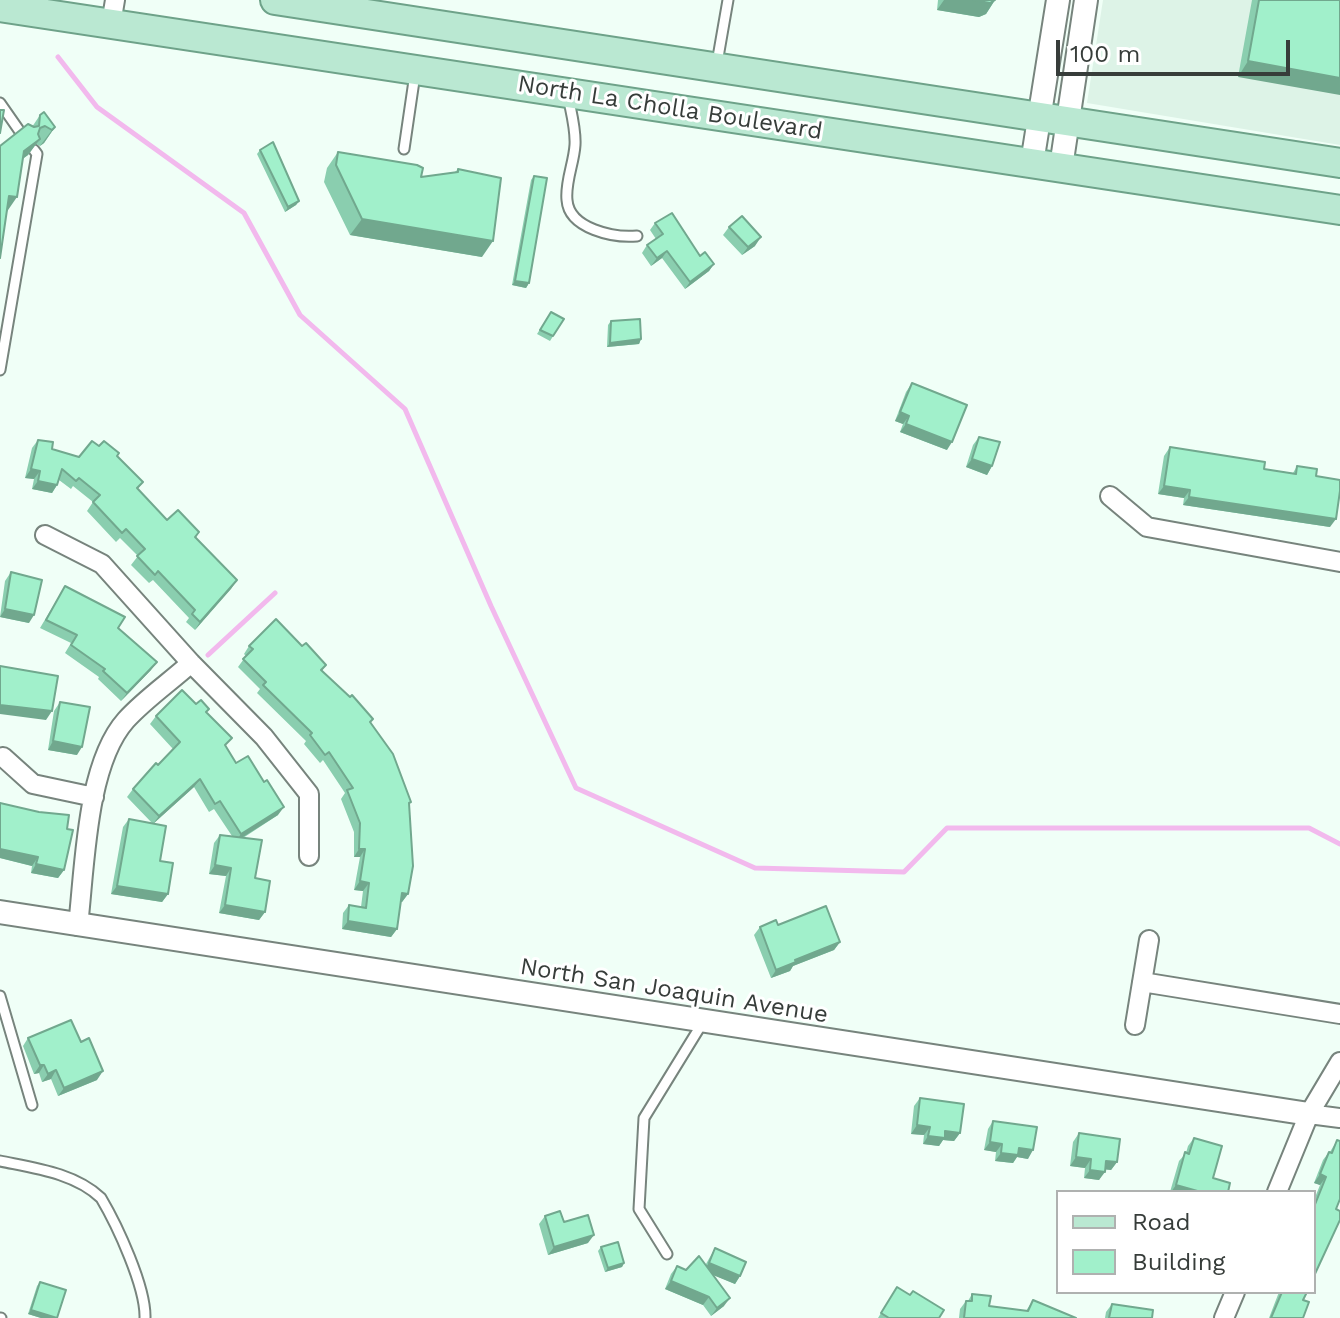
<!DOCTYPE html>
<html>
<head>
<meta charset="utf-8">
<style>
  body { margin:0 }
  #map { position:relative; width:1340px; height:1318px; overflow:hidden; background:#f0fff7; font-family:"Work Sans",sans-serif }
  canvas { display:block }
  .legend { position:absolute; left:1056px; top:1190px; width:260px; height:104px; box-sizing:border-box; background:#fff; border:2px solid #afb1b0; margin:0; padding:10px 14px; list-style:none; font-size:24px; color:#373d3a }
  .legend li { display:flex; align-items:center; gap:16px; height:40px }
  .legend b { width:40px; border:2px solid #afb1b0 }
  .scale { position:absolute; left:1056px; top:40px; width:234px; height:36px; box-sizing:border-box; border:4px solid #373d3a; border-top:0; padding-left:10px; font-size:24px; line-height:28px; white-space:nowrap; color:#373d3a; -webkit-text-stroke:6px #fff; paint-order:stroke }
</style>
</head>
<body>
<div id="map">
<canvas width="1340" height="1318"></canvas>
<ul class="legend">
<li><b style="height:10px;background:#bae8d2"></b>Road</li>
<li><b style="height:22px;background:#a1f0cb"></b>Building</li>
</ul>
<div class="scale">100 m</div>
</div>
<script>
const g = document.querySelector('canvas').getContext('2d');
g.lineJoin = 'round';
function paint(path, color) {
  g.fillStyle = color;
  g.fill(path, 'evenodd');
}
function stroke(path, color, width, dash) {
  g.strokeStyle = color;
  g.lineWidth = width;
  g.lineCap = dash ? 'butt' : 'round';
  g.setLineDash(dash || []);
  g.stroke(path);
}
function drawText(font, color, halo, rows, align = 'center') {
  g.font = font + ' "Work Sans",sans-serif';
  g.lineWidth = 6;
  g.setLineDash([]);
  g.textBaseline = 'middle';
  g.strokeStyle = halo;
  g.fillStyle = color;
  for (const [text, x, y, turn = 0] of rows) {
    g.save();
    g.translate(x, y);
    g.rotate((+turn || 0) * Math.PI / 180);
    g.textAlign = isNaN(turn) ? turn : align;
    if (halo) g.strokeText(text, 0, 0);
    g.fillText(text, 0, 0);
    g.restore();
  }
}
const built = new Path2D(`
  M1103,0H1340V145L1087,103Z`);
const stream = new Path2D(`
  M58,57L97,107L244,213L300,315L405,409L491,606L576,788L755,868L904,872L947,828H1309L1340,844
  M208,655L275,593`);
const service = new Path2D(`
  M717,63L728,0
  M568,96C571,112 576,129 575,145C574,163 565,182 567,200C569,229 614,238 637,236
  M0,103L23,136
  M404,149L415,74
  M0,370L37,154L34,150
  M0,996L32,1105
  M0,1161C34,1168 75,1173 101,1198C117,1225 146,1287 145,1318
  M667,1254L639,1209L644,1118L703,1022
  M0,1318H1`);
const minor = new Path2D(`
  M111,24L115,0
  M1110,496L1147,527L1340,562
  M45,535L102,564L191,663L264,737L309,794V856
  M3,757L33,784L94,797
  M78,926C85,866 86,765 126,720C145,699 170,682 191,663
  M1142,982L1340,1014
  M1135,1025L1149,940
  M1309,1114L1340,1118
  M1277,1192L1309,1114L1340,1062
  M1224,1318L1235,1292`);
const tertiary = new Path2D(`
  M1032,163L1058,0
  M1061,167L1086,0
  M0,912L1309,1114`);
const primary = new Path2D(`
  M275,0L1340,163
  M0,7L1340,210`);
const wall = new Path2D(`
  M938,0H995L986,14L979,17L937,10Z
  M1252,0H1340L1238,77Z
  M40,115L55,127L44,143L40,146L36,144L28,155L22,159L7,211L0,146L32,127Z
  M260,150L299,201L296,205L285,212L257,154Z
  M338,152L421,177L455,172L458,169L482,257L350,235L324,182L327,168Z
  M534,176L529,283L526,288L512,285L531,180Z
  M655,223L700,256L714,264L709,271L685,289L662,258L651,266L642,253L647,245L656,239L650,230Z
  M729,227L755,246L742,255L723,235Z
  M551,312L564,319L550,341L537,334Z
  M611,321L641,339L639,344L607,347L608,325Z
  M912,383L947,450L900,432L903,424L895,421L906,392Z
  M979,437L992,466L987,475L966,467L973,445Z
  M38,440L52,449L79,457L99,446L117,456L143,482L138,489L167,520L199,532L196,538L237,580L195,630L186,622L189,618L153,580L149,583L131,565L138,556L120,538L116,542L87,511L93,502L73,486L71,489L59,480L57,485L52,493L32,489L34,479L25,478L32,448Z
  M1170,447L1264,469L1293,473L1297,466L1316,476L1330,527L1183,505L1184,498L1158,494L1164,456Z
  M11,572L29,623L0,617L5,581Z
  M65,586L118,628L151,670L121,701L98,679L99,677L65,653L71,643L40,628Z
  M249,646H302L326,665L322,671L371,722L409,806L408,894L402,902H401L397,929L391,937L342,929L343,913L349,905L361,907L363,891L354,890L360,857H354V832L341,799L345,793L323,760L320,763L304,744L306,741L257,693L260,689L238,667L246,656L244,654Z
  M60,702L77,755L48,750L54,711Z
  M196,704L206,713L236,763L278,815L243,838L265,912L259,920L219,913L226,876L209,874L214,843L220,835L232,836L214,809L209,812L194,787L154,823L160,861L168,894L162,902L111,894L123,827L129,819L152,823L127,797L133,789L173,749L150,724L156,716Z
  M67,829L64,870L58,878L31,873L32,866L0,858Z
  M778,925L840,942L834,950L793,966L790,971L771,978L754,935L760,927Z
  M28,1038L97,1080L58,1096L51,1079L42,1082L39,1073L34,1074L23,1046Z
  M920,1098L960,1133L954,1141L943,1140L939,1146L923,1144L924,1135L911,1134L914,1106Z
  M993,1121L1028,1159L1017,1157L1013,1163L995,1161L996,1152L984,1150L988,1129Z
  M1079,1133L1117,1162L1111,1170L1105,1169L1099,1180L1084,1178L1085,1168L1070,1166L1073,1142Z
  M1194,1138L1213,1178L1228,1192H1170L1179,1161L1186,1153L1188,1146Z
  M1337,1140L1336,1209L1314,1276V1200L1320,1185L1314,1183L1323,1160L1329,1152H1330Z
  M545,1216L564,1222L588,1243L548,1255L539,1224Z
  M601,1247L624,1263L622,1267L605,1272L598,1251Z
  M715,1248L740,1276L735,1284L714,1275L724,1306L711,1316L703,1305L665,1289L671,1274L677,1266L686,1270L706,1264Z
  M40,1282L57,1318H41L28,1314L37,1286Z
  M1279,1292H1307L1303,1300V1318H1269Z
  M972,1294L989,1306L1026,1311L1033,1300L1076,1318H959L960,1309L966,1301H968Z
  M892,1295H910L939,1318H878Z
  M1112,1304L1152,1318H1105L1106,1312Z`);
const shadedWall = new Path2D(`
  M944,0H995L986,14L979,17L937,10Z
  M1248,61L1340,78V95L1238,77Z
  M55,127L44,143L40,146L52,130Z
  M40,139L28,155L12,167L24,151Z
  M9,196L17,197L6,213Z
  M299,201L296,205L285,212L288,207Z
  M362,219L493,241L482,257L350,235Z
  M761,237L755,246L742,255L748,247Z
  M667,251L662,258L651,266L657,258Z
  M714,264L709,271L685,289L690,282Z
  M515,281L529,283L526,288L512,285Z
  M641,339L639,344L607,347L610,343Z
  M900,412L909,416L903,424L895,421Z
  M906,424L952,442L947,450L900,432Z
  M972,459L992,466L987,475L966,467Z
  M31,469L40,471L34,479L25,478Z
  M38,481L57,485L52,493L32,489Z
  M1164,486L1190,490L1184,498L1158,494Z
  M1189,497L1336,519L1330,527L1183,505Z
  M237,580L231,589L195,630L200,622Z
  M5,609L34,615L29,623L0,617Z
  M157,662L151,670L121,701L127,693Z
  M0,705L52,711L46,720L0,714Z
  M53,741L82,747L77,755L48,750Z
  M200,779L194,787L153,824L159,816Z
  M284,807L278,815L235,842L241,834Z
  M0,849L38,857L32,866L0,858Z
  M359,849H365L360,857H354Z
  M36,864L64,870L58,878L31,873Z
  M215,865L231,868L226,876L209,874Z
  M360,881L369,883L363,891L354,890Z
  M117,886L168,894L162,902L111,894Z
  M402,893L408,894L402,902L397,901Z
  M225,905L265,912L259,920L219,913Z
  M348,921L397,929L391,937L342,929Z
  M840,942L834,950L793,966L790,971L771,978L776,970L795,960Z
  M40,1065H44L39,1073L34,1074Z
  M56,1070L51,1079L42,1082L48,1074Z
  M103,1071L97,1080L58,1096L64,1088Z
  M917,1125L930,1127L924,1135L911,1134Z
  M945,1131L960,1133L954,1141L943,1140L939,1146L923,1144L928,1136Z
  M990,1142L1002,1144L996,1152L984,1150Z
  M1019,1148L1033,1150L1028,1159L1017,1157L1013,1163L995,1161L1001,1153Z
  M1076,1157L1091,1159L1085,1168L1070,1166Z
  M1106,1161L1117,1162L1111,1170L1101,1169Z
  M1090,1170L1105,1172L1099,1180L1084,1178Z
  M1320,1174L1326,1177L1320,1185L1314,1183Z
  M1176,1185L1201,1192H1171Z
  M594,1235L588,1243L548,1255L554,1247Z
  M624,1263L622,1267L605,1272L608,1268Z
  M709,1263L740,1276L735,1284L703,1271Z
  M671,1281L709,1297L703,1305L665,1289Z
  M730,1298L724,1306L711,1316L717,1308Z
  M31,1310L57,1318H41L28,1314Z`);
const building = new Path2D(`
  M973,0H995L990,3Z
  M1259,0H1340V78L1248,61Z
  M0,110H4L0,133Z
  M44,112L55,127L52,130L45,126L40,128L38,134L40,139L24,151L17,197L9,196L0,258V146L28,124L34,127L39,126L40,115Z
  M273,142L299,201L288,207L260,150Z
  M338,152L417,165L423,168L421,177L458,172V169L501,178L493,241L362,219L336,165Z
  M534,176L547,178L529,283L515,281Z
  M672,213L700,256L705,252L714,264L690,282L667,251L657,258L647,245L663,234L655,223Z
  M742,216L761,237L748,247L729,227Z
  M551,312L564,319L553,336L540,330Z
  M640,319L641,339L610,343L611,321Z
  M912,383L967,405L952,442L906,424L909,416L900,412Z
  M979,437L1000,442L992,466L972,459Z
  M38,440L53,442L52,449L79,457L92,441L99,446L104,441L119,453L117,456L143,482L137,488L167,520L178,510L199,532L195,537L237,580L200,622L192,614L195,610L158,571L155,575L137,556L145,549L126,529L122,533L93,502L100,495L79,478L76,481L62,469L57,485L38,481L40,471L31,469Z
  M1170,447L1265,462L1264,469L1296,474L1297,466L1317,469L1316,476L1340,480V491L1336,519L1189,497L1190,490L1164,486Z
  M11,572L42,580L34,615L5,609Z
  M65,586L125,617L118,628L157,662L127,693L103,671L105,669L71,645L77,635L46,620Z
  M276,619L302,646L306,643L326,665L321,670L350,697L352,695L373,719L370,722L393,754L411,802L409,803L413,866L408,894L402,893L397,929L348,921L349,905L366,908L369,883L360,881L365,849H359L360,823L347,790L353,788L329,752L325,755L310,735L312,733L263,685L266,682L243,659L253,649L249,646Z
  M0,666L58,676L52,711L0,705Z
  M182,690L196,704L201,700L209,709L206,712L232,738L225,745L236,763L248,756L264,782L267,780L284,807L241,834L220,801L215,804L200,779L159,816L133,789L156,763L158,765L180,742L156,716Z
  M60,702L90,707L82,747L53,741Z
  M0,803L39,812L69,815L67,829L73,830L64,870L36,864L38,857L0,849Z
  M129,819L166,826L160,861L173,863L168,894L117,886Z
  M220,835L262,840L255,878L270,881L265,912L225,905L231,868L215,865Z
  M826,906L840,942L795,960L796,962L776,970L760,927L776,920L778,925Z
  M71,1020L81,1042L89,1038L103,1071L64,1088L56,1070L48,1074L44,1065H40L28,1038Z
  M920,1098L964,1104L960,1133L945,1131V1138L928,1136L930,1127L917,1125Z
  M993,1121L1037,1127L1033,1150L1019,1148L1018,1155L1001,1153L1002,1144L990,1142Z
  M1079,1133L1120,1139L1117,1162L1106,1161L1105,1172L1090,1170L1091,1159L1076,1157Z
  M1194,1138L1222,1146L1213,1178L1230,1183L1228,1192H1201L1176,1185L1185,1152L1189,1154Z
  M1337,1140L1340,1141V1199L1336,1209L1340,1211V1220L1314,1276V1207L1326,1177L1320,1174L1329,1152L1332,1153Z
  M560,1211L564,1222L588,1215L594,1235L554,1247L545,1216Z
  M618,1242L624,1263L608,1268L601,1247Z
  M715,1248L746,1262L740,1276L709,1263Z
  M699,1256L730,1298L717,1308L709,1297L671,1281L677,1266L686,1270Z
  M40,1282L66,1290L57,1318L31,1310Z
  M897,1287L910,1295L913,1291L944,1310L939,1318H889L881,1313Z
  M1282,1292H1307L1303,1300L1309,1302L1303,1318H1271Z
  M972,1294L991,1296L989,1306L1028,1311L1033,1300L1076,1318H964L966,1301H972Z
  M1112,1304L1153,1310L1152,1318H1109Z`);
const streetNames = [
  ["North La Cholla Boulevard",670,108,9],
  ["North San Joaquin Avenue",674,991,9]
];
paint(built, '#ddf3e7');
stroke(stream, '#f2b9ed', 5);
stroke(service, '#77847d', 13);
stroke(minor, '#77847d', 22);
stroke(tertiary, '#77847d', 26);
stroke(primary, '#6ea289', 32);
stroke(service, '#fff', 9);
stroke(minor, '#fff', 18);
stroke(tertiary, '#fff', 22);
stroke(primary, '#bae8d2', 28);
paint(wall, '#8aceaf');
paint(shadedWall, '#71a88e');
paint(building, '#a1f0cb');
stroke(building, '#71a88e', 2);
drawText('24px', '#373d3a', '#fff', streetNames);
</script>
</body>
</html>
